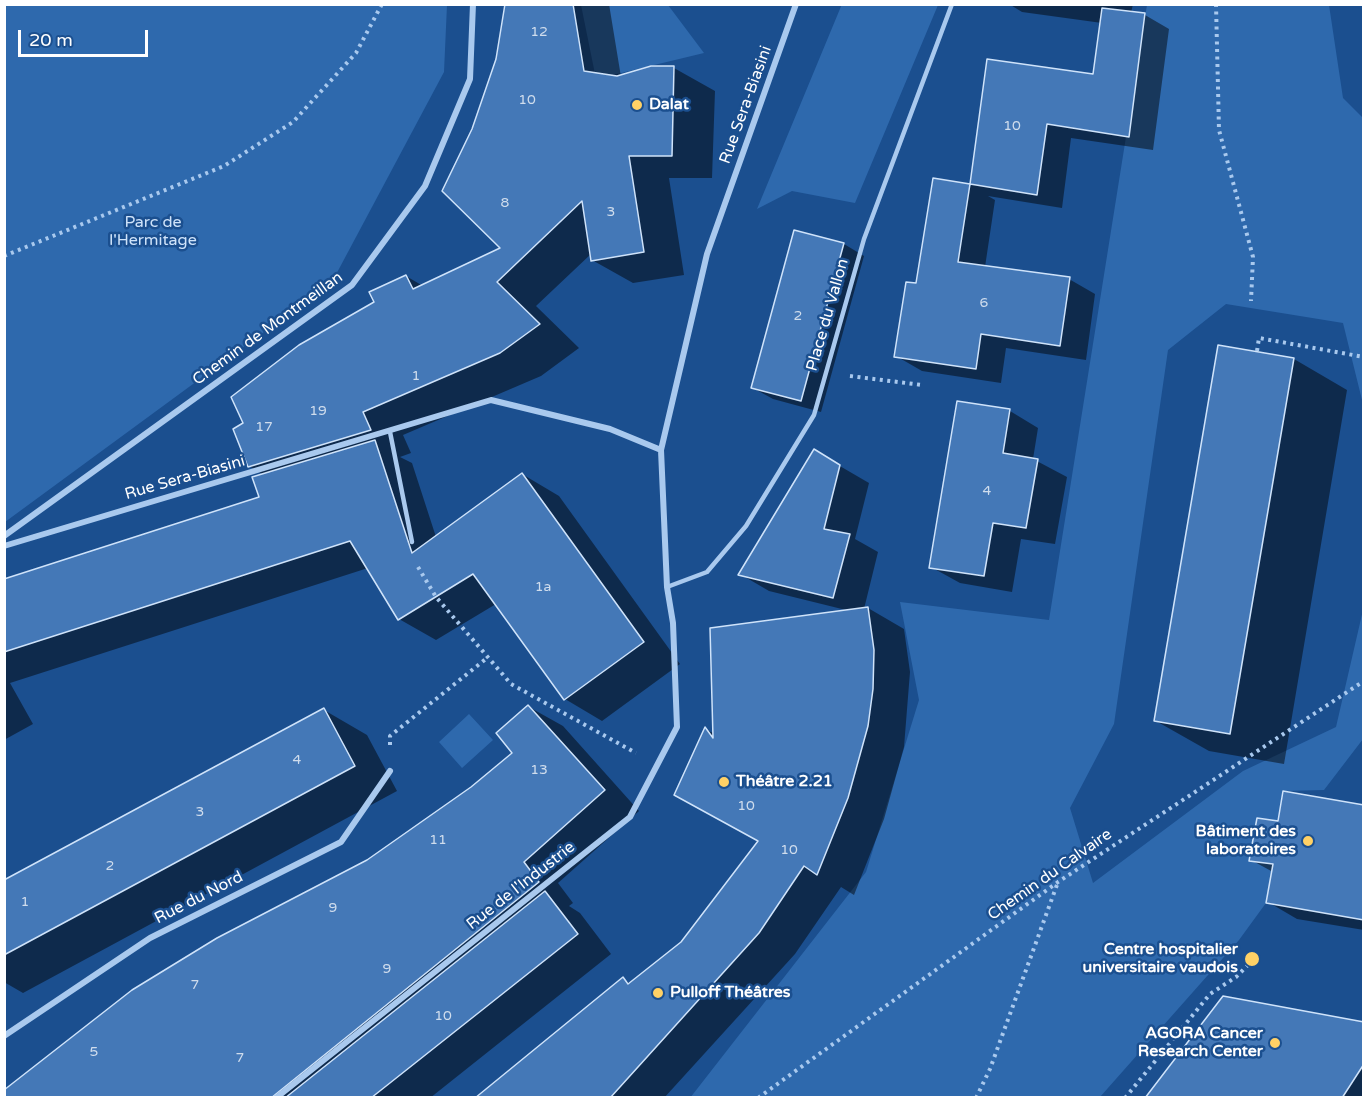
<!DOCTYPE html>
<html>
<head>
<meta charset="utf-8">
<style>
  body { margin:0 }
  #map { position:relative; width:1368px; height:1102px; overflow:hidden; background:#1b4f8f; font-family:"Varela Round",sans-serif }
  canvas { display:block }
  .frame { position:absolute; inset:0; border:6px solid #fff; pointer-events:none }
  .scale { position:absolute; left:18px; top:30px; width:130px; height:27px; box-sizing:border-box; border:3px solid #fff; border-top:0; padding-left:8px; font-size:18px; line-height:21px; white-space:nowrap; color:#fff; -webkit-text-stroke:4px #1b4f8f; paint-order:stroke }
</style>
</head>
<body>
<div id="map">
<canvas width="1368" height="1102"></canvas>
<div class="frame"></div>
<div class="scale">20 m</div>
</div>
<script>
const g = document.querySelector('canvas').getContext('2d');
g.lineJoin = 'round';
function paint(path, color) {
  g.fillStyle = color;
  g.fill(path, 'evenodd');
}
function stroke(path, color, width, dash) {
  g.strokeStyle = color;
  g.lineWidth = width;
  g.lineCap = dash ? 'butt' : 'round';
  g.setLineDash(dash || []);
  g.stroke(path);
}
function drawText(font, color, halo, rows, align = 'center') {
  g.font = font + ' "Varela Round",sans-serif';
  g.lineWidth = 5;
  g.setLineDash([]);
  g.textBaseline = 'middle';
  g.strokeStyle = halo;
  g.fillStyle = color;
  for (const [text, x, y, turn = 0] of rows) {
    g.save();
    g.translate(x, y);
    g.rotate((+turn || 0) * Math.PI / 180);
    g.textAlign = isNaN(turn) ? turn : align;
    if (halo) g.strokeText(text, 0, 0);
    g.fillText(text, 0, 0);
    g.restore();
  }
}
const green = new Path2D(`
  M5,4L447,5L444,72L332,282L5,522Z
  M842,4L938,5L855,203L792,191L757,209Z
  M581,5H668L704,53L596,79Z
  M1147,5H1329L1343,98L1363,118V404L1343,323L1226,304L1168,350L1114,724L1070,808L1093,883L1243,771L1336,727L1363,610V739L1324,790L1283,791L1278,821L1250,861L1273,864L1266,903L1239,940L1100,1097L690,1098L866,872L919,700L900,602L1049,620Z
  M469,714L493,740L462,768L439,742Z`);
const shadow = new Path2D(`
  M506,4H609L621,77L651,68H674L715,91L712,178H669L684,275L633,283L592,260L591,254L536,306L579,348L541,376L403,435L411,453L400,457L412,463L436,537L522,474L559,496L680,664L602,721L565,699L496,604L436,640L399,619L368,568L10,683L33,724L4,740V581L261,498L264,475L249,466L244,423L406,276L423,286L503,249L473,129L497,59Z
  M1009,4H1133L1131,13L1145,15L1169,29L1153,150L1071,138L1062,208L988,196L995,200L985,267L1069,279L1095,294L1086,360L1006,348L1001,383L922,371L896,356L917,285L934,180L971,186L988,61L1094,75L1102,23L1022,12Z
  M795,231L844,244L864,256L821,412L773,399L753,388Z
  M1294,359L1347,390L1284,764L1209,751L1156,721Z
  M1010,411L1038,428L1033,459L1067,477L1055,544L1021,539L1012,592L960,583L931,567Z
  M814,451L869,483L855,539L878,552L864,609L868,608L904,629L910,672L904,747L884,819L854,895L841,887L795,954L664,1098H478L623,979L631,984L682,943L760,841L705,729L715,734L850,611L769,591L740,574Z
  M529,707L563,726L639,811L558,883L573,903L569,906L580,913L611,954L430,1098H4L368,861L472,788L515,754Z
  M324,710L367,735L397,791L23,993L4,982V880Z
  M1364,807V930L1297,919L1268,902L1273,872L1251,860L1279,823Z
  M1364,1023V1098H1147Z`);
const building = new Path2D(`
  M505,4H573L584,71L617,76L651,66H674L672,156H629L644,252L591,261L582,201L497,282L540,324L500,353L363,412L371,430L248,467L233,429L243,423L231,397L299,345L374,302L369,292L406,275L413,289L500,248L442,191L472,129L496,59Z
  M1102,8L1145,13L1129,137L1047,124L1037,195L970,184L987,59L1093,74Z
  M933,178L970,184L958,262L1070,277L1060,346L981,334L976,369L894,357L906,282L916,283Z
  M794,230L844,243L801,401L751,388Z
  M1218,345L1294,358L1230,734L1154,721Z
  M957,401L1010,409L1003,453L1038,459L1026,528L993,523L984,576L929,568Z
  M375,440L412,553L522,473L644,642L564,700L473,574L398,620L350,541L4,652V579L259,497L252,477Z
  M814,449L840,465L824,529L850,534L833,598L738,575Z
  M868,607L874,650L873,689L868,726L848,798L817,875L804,866L759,933L610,1098H475L623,977L628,984L681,942L758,841L674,795L705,727L713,738L710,628Z
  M528,705L605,790L524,862L539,882L271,1098H4V1090L132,990L217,938L367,860L471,787L512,753L496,733Z
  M324,708L355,766L4,955V880Z
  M1283,791L1364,805V920L1266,903L1273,864L1249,861L1257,818L1278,821Z
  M545,891L578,934L371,1098H285Z
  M1223,996L1364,1022V1064L1342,1098H1145Z`);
const path = new Path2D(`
  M1216,4L1219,130L1253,257L1251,301
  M4,256L224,166L293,122L356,53L382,4
  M1257,351L1259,338L1364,357
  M850,376L922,385
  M418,567L436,597L511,684L636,753
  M390,745V736L487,658
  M758,1098L1058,882L1364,681
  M976,1098L990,1069L1058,882
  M1125,1098L1210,994L1236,977L1250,963`);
const service = new Path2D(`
  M390,432L412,542
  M667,587L707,572L746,526L814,415L864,239L952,4`);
const minor = new Path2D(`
  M4,536L352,285L425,186L470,79L473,4
  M4,546L491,400L610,429L661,450L707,254L796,4
  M4,1036L150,938L341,842L390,771
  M276,1098L630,817L677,727L673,623L667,587L661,450`);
const markers = [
  [637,105,6,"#ffd166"],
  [724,782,6,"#ffd166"],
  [1308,841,6,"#ffd166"],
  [1252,959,8,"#ffd166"],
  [658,993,6,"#ffd166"],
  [1275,1043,6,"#ffd166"]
];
const numberNames = [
  ["12",539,32],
  ["10",527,100],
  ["10",1012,126],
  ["8",505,203],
  ["3",611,212],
  ["6",984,303],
  ["2",798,316],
  ["1",416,376],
  ["19",318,411],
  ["17",264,427],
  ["4",987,491],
  ["1a",543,587],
  ["4",297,760],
  ["13",539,770],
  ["10",746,806],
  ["3",200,812],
  ["11",438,840],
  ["10",789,850],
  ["2",110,866],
  ["1",25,902],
  ["9",333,908],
  ["9",387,969],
  ["7",195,985],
  ["10",443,1016],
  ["5",94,1052],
  ["7",240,1058]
];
const poiNames = [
  ["Dalat",649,105],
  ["Théâtre 2.21",736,782],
  ["Bâtiment des",1296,832,"right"],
  ["laboratoires",1296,850,"right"],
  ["Centre hospitalier",1238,950,"right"],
  ["universitaire vaudois",1238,968,"right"],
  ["Pulloff Théâtres",670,993],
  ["AGORA Cancer",1263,1034,"right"],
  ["Research Center",1263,1052,"right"]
];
const streetNames = [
  ["Rue Sera-Biasini",746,105,-70],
  ["Place du Vallon",828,315,-74],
  ["Chemin de Montmeillan",268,329,-36],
  ["Rue Sera-Biasini",185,478,-16],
  ["Chemin du Calvaire",1050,875,-35],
  ["Rue de l'Industrie",521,886,-38],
  ["Rue du Nord",199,898,-27]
];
const parkNames = [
  ["Parc de",153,223],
  ["l'Hermitage",153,241]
];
paint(green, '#2e69ad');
paint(shadow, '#0007');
paint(building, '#4478b7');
stroke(building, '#cfe3fa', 1.5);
stroke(path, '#a9c9ee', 4, [3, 4.5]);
stroke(service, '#a9c9ee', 4.5);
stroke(minor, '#a9c9ee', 6);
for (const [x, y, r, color] of markers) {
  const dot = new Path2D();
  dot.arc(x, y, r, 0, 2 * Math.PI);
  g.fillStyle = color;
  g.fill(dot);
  stroke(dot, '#1b4f8f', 2);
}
drawText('14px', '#d0dded', null, numberNames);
drawText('bold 16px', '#fff', '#1b4f8f', poiNames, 'left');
drawText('16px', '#fff', '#1b4f8f', streetNames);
drawText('16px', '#cfe3fa', '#1b4f8f', parkNames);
</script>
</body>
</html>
